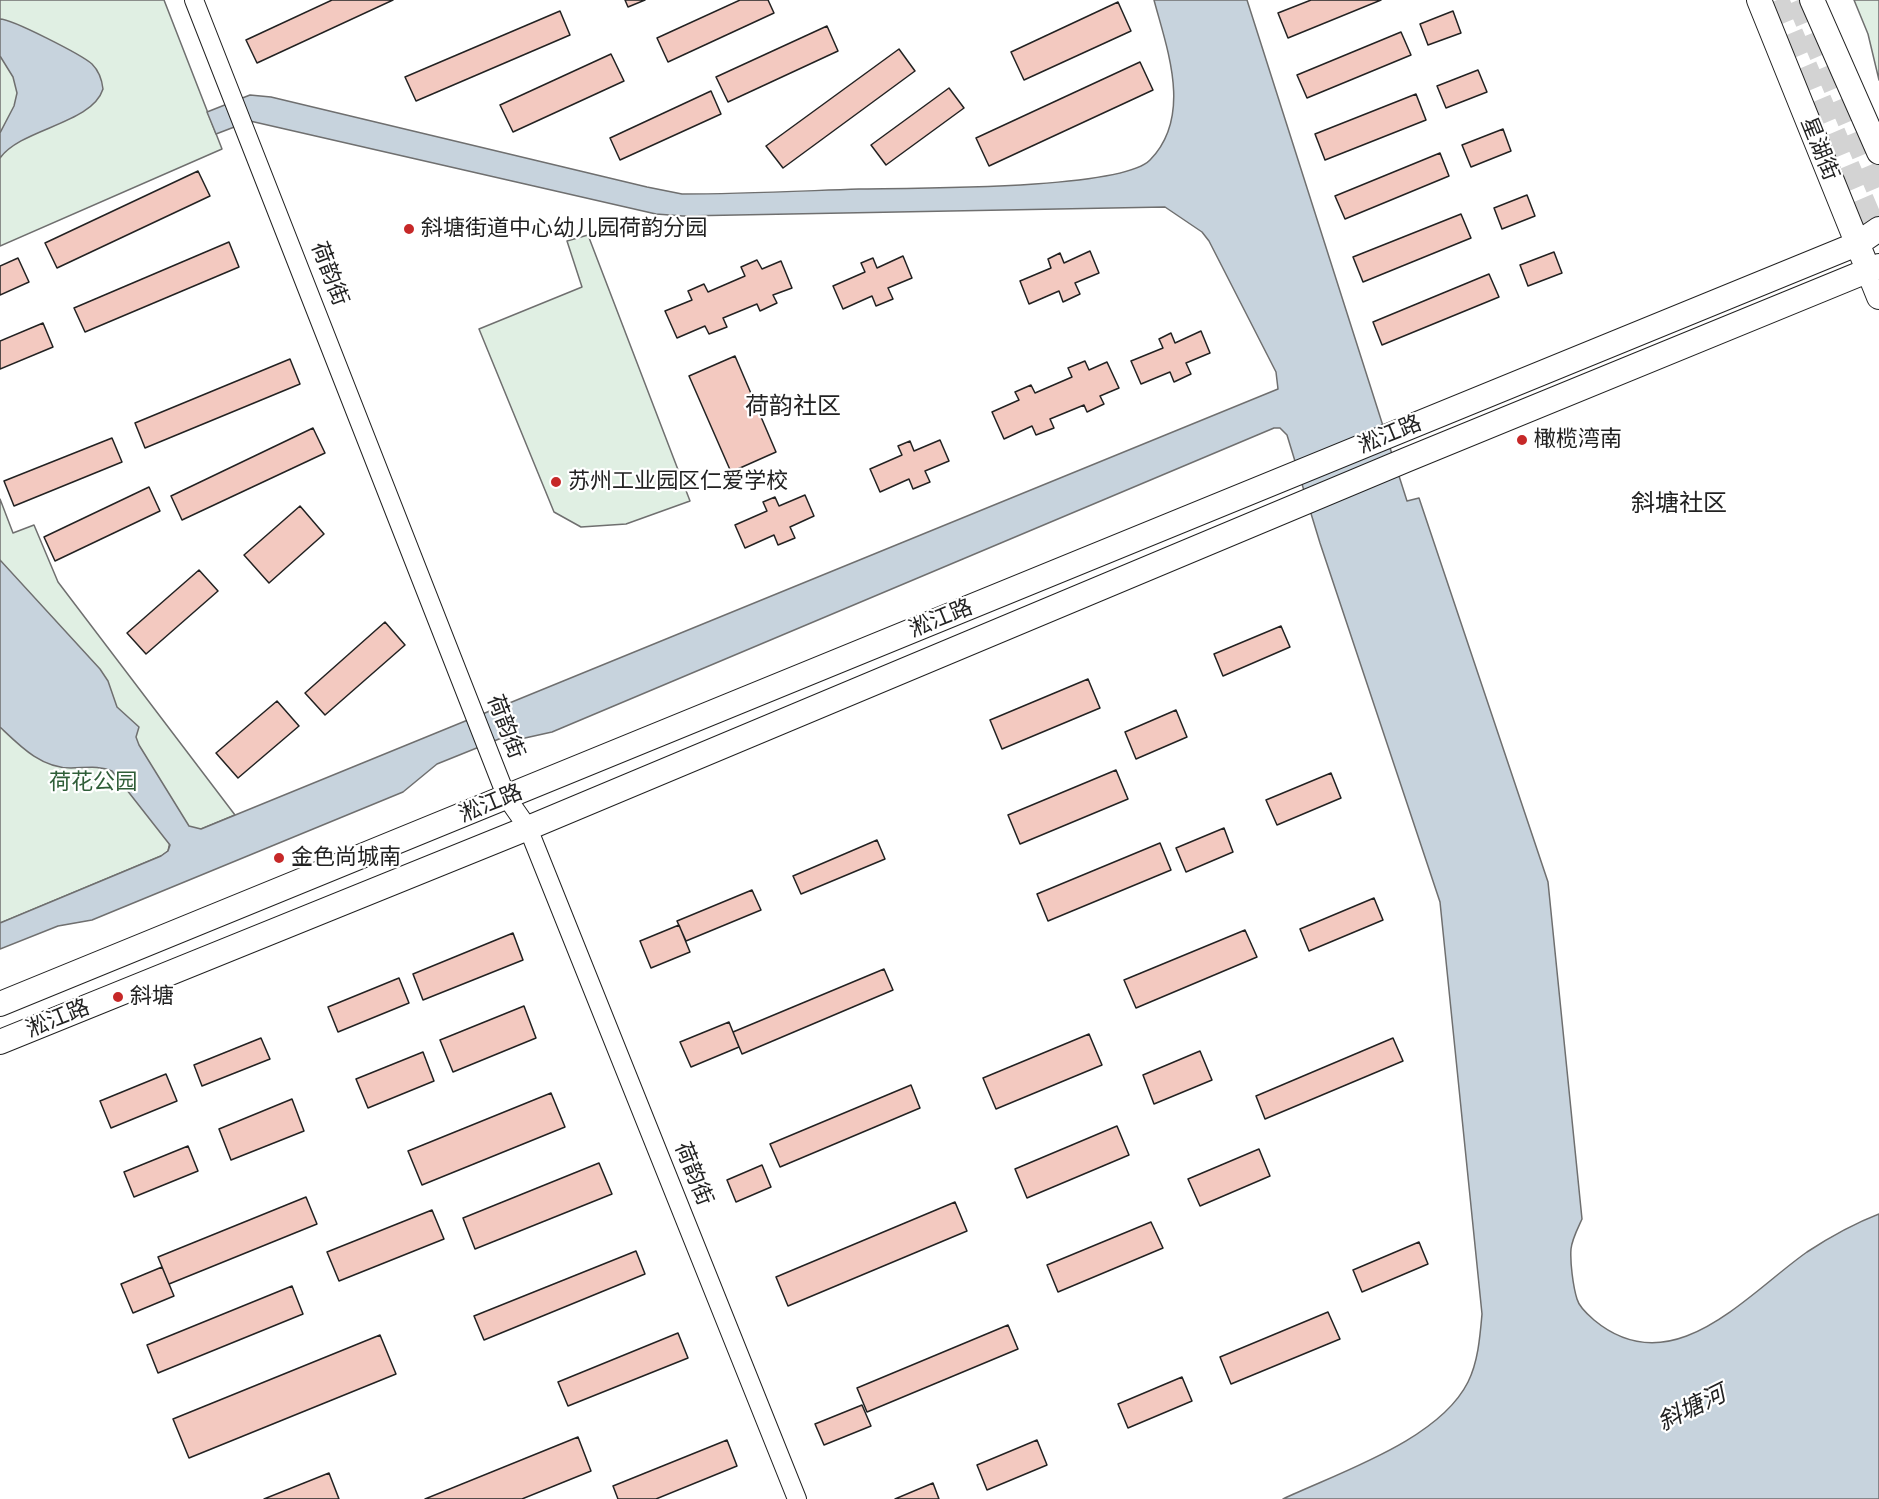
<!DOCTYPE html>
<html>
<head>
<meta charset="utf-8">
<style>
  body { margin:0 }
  canvas { display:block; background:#fff }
</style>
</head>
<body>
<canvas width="1879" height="1499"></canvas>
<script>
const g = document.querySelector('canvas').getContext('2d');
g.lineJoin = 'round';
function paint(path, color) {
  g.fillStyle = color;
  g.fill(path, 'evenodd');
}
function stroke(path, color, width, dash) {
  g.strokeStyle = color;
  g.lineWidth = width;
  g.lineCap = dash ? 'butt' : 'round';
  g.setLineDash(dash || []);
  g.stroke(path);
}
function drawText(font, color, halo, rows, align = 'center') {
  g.font = font + ' "Space Grotesk","Noto Sans SC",sans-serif';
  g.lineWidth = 4.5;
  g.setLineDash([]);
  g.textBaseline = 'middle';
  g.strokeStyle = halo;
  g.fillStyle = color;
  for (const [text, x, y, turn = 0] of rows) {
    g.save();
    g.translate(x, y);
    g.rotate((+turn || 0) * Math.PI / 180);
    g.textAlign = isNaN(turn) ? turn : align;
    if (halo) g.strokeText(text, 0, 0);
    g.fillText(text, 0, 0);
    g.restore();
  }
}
const green = new Path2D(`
  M0,0H164L222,149L0,246Z
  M1854,0H1879V80L1868,34Z
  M588,235L690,501L626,524L581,527L554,512L479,329L582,287L567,241Z
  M0,499L13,533L34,525L58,582L235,815L170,842L168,851L161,856L0,923Z`);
const water = new Path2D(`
  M1154,0H1247L1407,501L1419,498L1548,882L1582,1219C1578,1228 1572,1239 1571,1249C1570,1262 1573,1286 1577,1299C1579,1307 1587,1314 1594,1320C1672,1385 1746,1295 1807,1252C1830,1237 1853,1224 1879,1214V1499H1283C1340,1472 1439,1440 1468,1382C1478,1362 1480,1337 1482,1314L1440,902L1320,543L1287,435L1280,428H1274L552,732L507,742L504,737L437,764L403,792L92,920L58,926L0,949V923L161,856L168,851L170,845L112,771C99,765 85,768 71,768C41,768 20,746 0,727V560L100,669L108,681L117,707L139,727L136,737L139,745L189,826L201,829L1278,389L1276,372L1209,241L1202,232L1165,207L683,216L656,214L250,121L216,134L207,112L250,95L271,97L647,187L682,194C741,194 800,191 859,189C910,188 1121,190 1150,160C1193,116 1167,49 1154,0Z
  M0,19C12,19 82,55 92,64C98,70 102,80 103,89C92,124 22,128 0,158V133L14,106L17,93L13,77L0,56Z`);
const building = new Path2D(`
  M332,0H393L257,63L246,40Z
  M625,0H645L628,7Z
  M740,0H768L774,13L668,62L657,38Z
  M1311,0H1381L1288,38L1278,13Z
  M1118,2L1131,31L1024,80L1011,52Z
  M560,11L570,35L416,101L405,77Z
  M1453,11L1461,33L1428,45L1420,24Z
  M827,26L838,51L728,102L716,77Z
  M1401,32L1411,55L1307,98L1297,75Z
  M899,49L915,71L783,168L766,146Z
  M611,54L624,81L513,132L500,105Z
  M1140,62L1153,90L989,166L976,138Z
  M1478,70L1487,92L1446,108L1437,86Z
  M949,88L964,108L886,165L871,145Z
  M711,91L721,114L620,160L610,138Z
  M1416,94L1426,120L1325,160L1315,134Z
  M1503,129L1511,151L1471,167L1462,145Z
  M1440,153L1449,176L1345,219L1335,196Z
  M198,171L210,196L57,268L45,243Z
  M1527,195L1535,216L1502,229L1494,208Z
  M1461,214L1471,238L1363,282L1353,257Z
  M229,242L239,267L85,332L74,308Z
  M1090,251L1099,273L1075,283L1080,294L1063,302L1059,291L1029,304L1020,281L1051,268L1048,259L1060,253L1064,263Z
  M1554,252L1562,273L1528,286L1520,265Z
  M903,256L912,278L888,288L893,299L876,306L872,296L843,309L833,286L865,272L861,263L873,258L877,268Z
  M18,258L29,282L0,295V266Z
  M757,260L762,269L781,261L792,288L773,295L777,303L760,311L757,304L723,318L727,327L709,334L705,326L677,338L665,311L692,300L688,291L704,284L708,292L745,276L741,267Z
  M1489,274L1499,297L1382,345L1373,322Z
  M43,323L53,347L0,369V341Z
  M1201,331L1210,353L1186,363L1191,374L1174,382L1170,372L1141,384L1131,361L1163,348L1159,339L1171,333L1175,343Z
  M735,356L776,452L731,472L689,376Z
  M290,359L300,384L145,448L135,423Z
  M1085,361L1089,370L1107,362L1119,388L1100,396L1104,404L1087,412L1084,405L1050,419L1054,428L1036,435L1032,426L1004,439L992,412L1019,400L1015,392L1031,385L1035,393L1072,377L1068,368Z
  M313,428L325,453L182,520L171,496Z
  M112,438L122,462L14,506L4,481Z
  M940,440L949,461L925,471L930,482L913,489L909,479L880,492L870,469L902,455L898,446L910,441L914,451Z
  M149,487L160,511L55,561L44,537Z
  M805,495L814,516L790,527L795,538L778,545L774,535L745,548L735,525L767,511L763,502L775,497L779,506Z
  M300,506L324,534L269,583L244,555Z
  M199,570L218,591L146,654L127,633Z
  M385,622L405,645L325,715L305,693Z
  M1281,626L1290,647L1223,676L1214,654Z
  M1088,679L1100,708L1002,749L990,720Z
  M277,701L299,726L238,778L216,753Z
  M1176,710L1187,737L1136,759L1125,732Z
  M1116,770L1128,799L1020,844L1008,815Z
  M1331,773L1341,798L1277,825L1266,800Z
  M1224,828L1233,852L1186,872L1176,848Z
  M877,840L885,859L801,894L793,876Z
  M1160,843L1171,870L1048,921L1037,894Z
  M752,890L761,910L686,941L677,921Z
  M1374,898L1383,920L1309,951L1300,929Z
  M679,925L690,952L651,968L640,941Z
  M1245,930L1257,957L1136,1008L1124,980Z
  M513,933L523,960L423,1000L413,974Z
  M884,969L893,990L742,1054L733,1032Z
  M399,978L409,1003L338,1032L328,1007Z
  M524,1006L536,1038L453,1072L440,1040Z
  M729,1022L739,1047L691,1067L680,1042Z
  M1089,1034L1102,1065L996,1109L983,1078Z
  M261,1038L270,1059L202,1086L194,1065Z
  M1393,1038L1403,1061L1265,1119L1256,1096Z
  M1200,1051L1212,1080L1154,1104L1143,1075Z
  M423,1052L434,1081L368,1108L356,1079Z
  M166,1074L177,1101L111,1128L100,1101Z
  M911,1085L920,1108L780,1167L770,1144Z
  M551,1093L565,1127L422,1185L408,1151Z
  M292,1099L304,1131L231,1160L219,1129Z
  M1117,1126L1129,1155L1027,1198L1015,1169Z
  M188,1146L198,1171L134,1197L124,1172Z
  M1259,1149L1270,1176L1200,1206L1188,1179Z
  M599,1163L612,1194L475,1249L463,1218Z
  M762,1165L771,1187L736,1202L727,1180Z
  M306,1197L317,1224L169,1284L158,1257Z
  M955,1202L967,1231L788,1306L776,1277Z
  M432,1210L444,1239L339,1281L327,1252Z
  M1151,1222L1163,1248L1058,1292L1047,1265Z
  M1419,1242L1428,1264L1362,1292L1353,1270Z
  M636,1251L645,1274L484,1340L474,1316Z
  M162,1267L174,1296L133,1313L121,1284Z
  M292,1286L303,1314L158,1373L147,1345Z
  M1328,1312L1340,1339L1231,1384L1220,1357Z
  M1008,1325L1018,1349L867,1412L857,1388Z
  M678,1333L688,1358L568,1406L558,1382Z
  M380,1335L396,1374L189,1458L173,1419Z
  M1182,1377L1192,1401L1128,1428L1118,1404Z
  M862,1405L871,1426L824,1445L815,1424Z
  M578,1437L591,1471L522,1499H425Z
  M727,1440L737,1466L656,1499H618L613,1486Z
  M1037,1440L1047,1465L987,1490L977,1465Z
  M329,1473L339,1499H264Z
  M933,1483L939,1499H895Z`);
const primaryTunnel = new Path2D(`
  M1777,0L1879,240
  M1798,0L1879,191`);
const tertiary = new Path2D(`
  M194,0L507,798L528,828L797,1499`);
const primary = new Path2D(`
  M1759,0L1879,297
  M1812,0L1879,152
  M0,1004L1857,244L1879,229
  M0,1042L528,828L1406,460L1879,266`);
const markers = [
  [409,229,6,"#c62828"],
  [1522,440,6,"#c62828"],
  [556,482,6,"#c62828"],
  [279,858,6,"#c62828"],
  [118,997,6,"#c62828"]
];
const streetNames = [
  ["星湖街",1819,149,68],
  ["荷韵街",329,274,69],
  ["淞江路",1390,435,-22],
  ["淞江路",941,619,-22],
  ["荷韵街",505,727,69],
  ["淞江路",491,804,-22],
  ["淞江路",58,1019,-22],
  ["荷韵街",693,1174,68]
];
const poiNames = [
  ["斜塘街道中心幼儿园荷韵分园",421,229],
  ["橄榄湾南",1534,440],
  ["苏州工业园区仁爱学校",568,482],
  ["金色尚城南",291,858],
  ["斜塘",130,997]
];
const parkNames = [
  ["荷花公园",93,783]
];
const neighbourhoodNames = [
  ["荷韵社区",793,407],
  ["斜塘社区",1679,504]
];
const waterNames = [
  ["斜塘河",1692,1409,-26]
];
paint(green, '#e0efe3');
stroke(green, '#6f6f6f', 1.5);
paint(water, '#c7d3dd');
stroke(water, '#6f6f6f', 1.5);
paint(building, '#f3c9c0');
stroke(building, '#222', 1.5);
stroke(primaryTunnel, '#d3d3d3', 24, [24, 12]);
stroke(tertiary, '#222', 20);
stroke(primary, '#222', 26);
stroke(tertiary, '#fff', 18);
stroke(primary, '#fff', 24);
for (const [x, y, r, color] of markers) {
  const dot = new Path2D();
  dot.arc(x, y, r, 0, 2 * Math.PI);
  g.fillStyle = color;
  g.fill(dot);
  stroke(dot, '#fff', 2);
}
drawText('22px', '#222', '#fff', streetNames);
drawText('22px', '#222', '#fff', poiNames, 'left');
drawText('22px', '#2f5e38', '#fff', parkNames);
drawText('24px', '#222', '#fff', neighbourhoodNames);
drawText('italic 24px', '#222', '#fff', waterNames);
</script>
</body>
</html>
